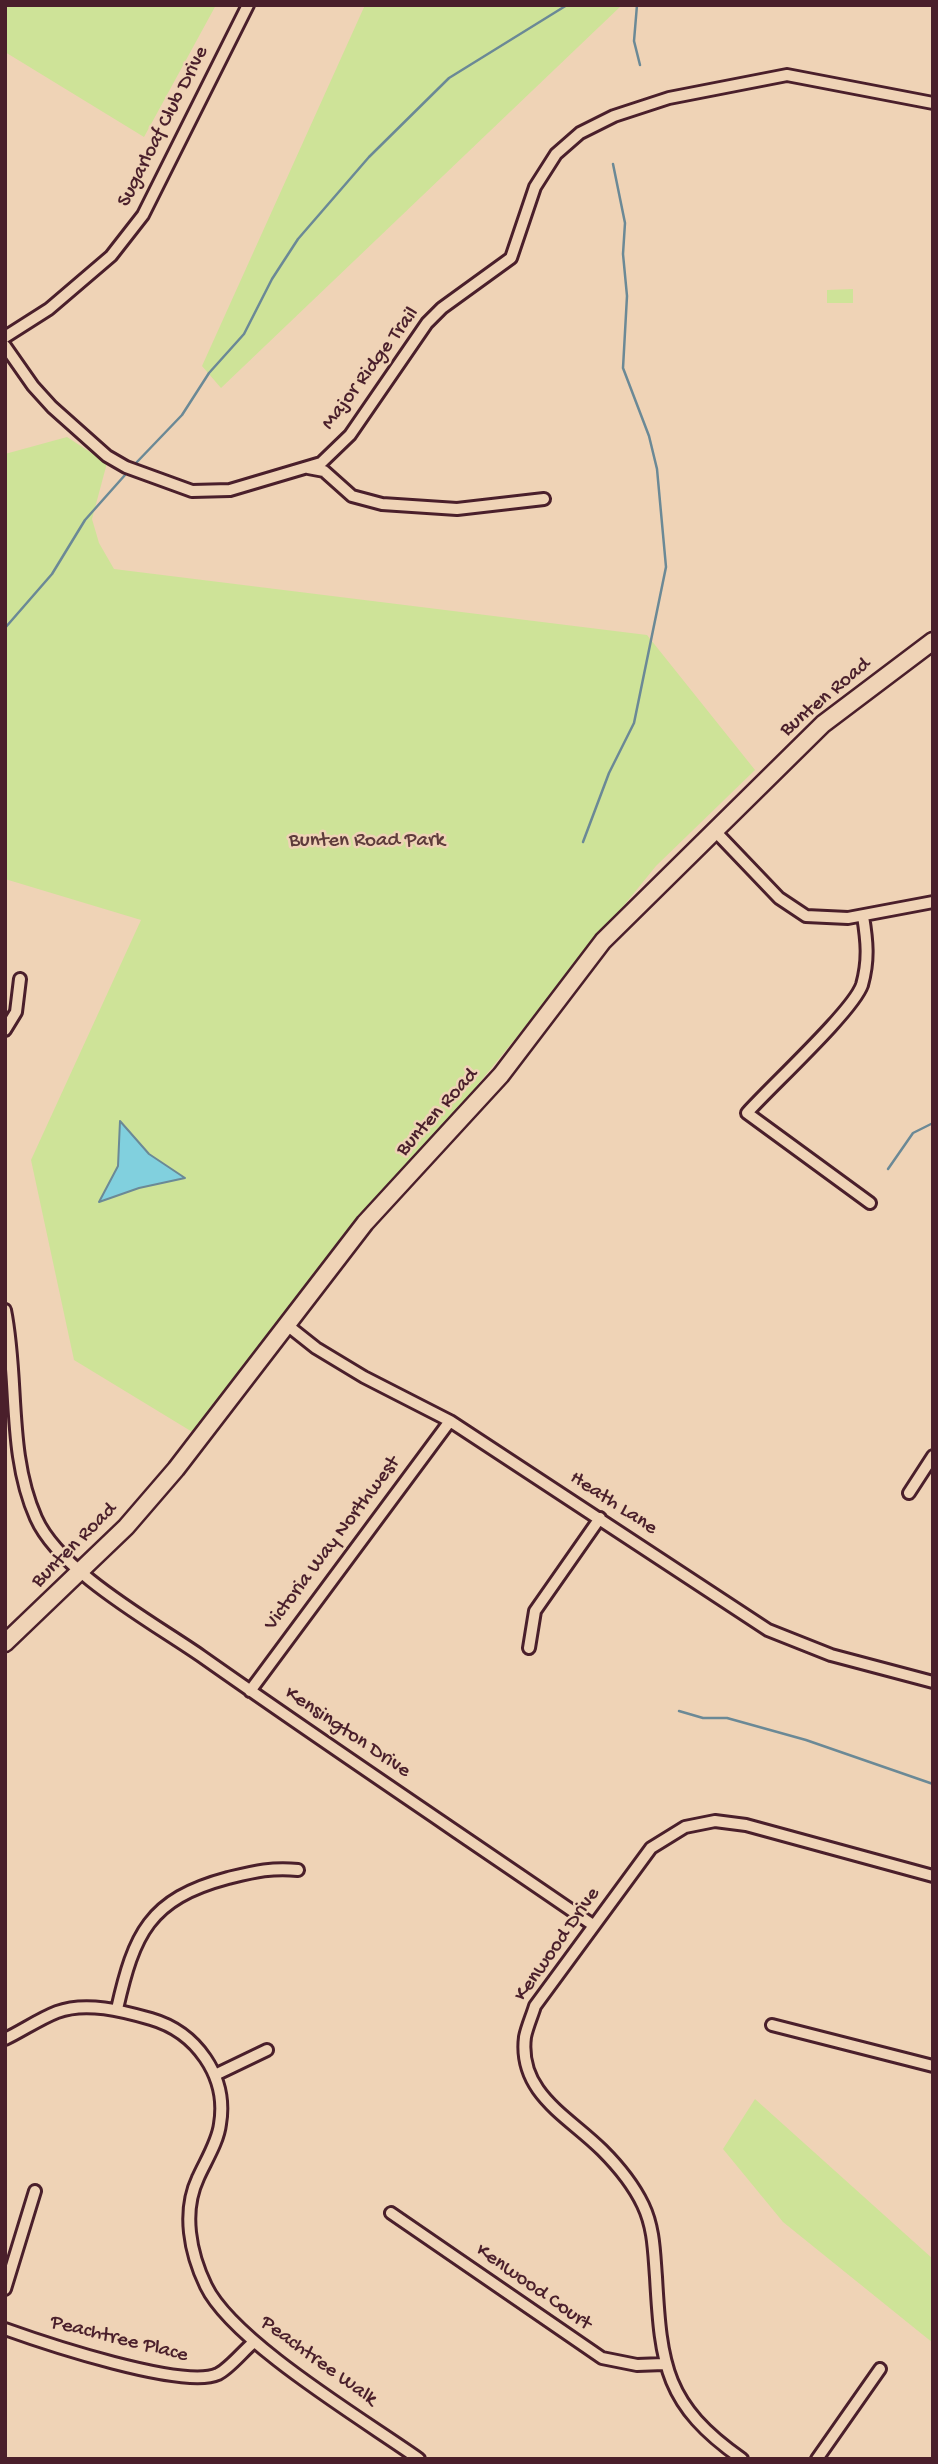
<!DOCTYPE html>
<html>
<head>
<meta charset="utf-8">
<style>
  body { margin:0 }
  #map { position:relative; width:938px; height:2464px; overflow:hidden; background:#efd3b6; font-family:"Gochi Hand",sans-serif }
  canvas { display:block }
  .frame { position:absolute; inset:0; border:7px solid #4a1f2b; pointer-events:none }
</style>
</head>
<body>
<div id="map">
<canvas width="938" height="2464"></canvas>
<div class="frame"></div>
</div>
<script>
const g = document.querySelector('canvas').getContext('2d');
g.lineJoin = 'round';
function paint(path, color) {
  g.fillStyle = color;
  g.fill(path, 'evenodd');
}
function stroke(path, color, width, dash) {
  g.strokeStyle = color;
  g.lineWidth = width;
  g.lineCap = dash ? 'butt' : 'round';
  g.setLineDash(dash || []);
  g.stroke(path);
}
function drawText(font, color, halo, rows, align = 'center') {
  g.font = font + ' "Gochi Hand",sans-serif';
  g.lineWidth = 5;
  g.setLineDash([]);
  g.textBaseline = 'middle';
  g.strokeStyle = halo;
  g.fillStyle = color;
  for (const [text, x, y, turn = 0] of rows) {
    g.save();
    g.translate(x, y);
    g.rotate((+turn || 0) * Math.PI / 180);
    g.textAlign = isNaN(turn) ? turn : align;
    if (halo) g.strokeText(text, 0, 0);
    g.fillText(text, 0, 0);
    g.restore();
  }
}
const green = new Path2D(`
  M5,5H216L144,137L5,52Z
  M365,5H622L221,388L202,366Z
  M853,289V303H827V290Z
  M67,437L107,463L92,519L99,543L114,569L647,635L755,770L656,866L194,1433L74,1360L31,1160L141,920L5,879V454Z
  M755,2099L933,2259V2343L783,2222L723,2149Z`);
const water = new Path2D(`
  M120,1121L149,1154L185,1178L139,1188L99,1202L118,1166Z`);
const stream = new Path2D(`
  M637,5L634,41L640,65
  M136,463L182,415L209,373L244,334L272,279L298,239L369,157L449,78L567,5
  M5,628L52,574L85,520L125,475
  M583,842L609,773L634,723L666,567L657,469L649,436L623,368L627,296L623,254L625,223L613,164
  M888,1169L913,1133L933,1123
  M679,1711L703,1718H727L806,1740L933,1784`);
const street = new Path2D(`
  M5,337L49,309L111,256L143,215L248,5
  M5,346L33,386L52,407L107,456L126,467L192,491L230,490L321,463L350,435L427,323L442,308L511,258L535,187L556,154L580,133L614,116L669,98L787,75L933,103
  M308,468L324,471L352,496L382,504L457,509L544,499
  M714,830L779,898L806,916L848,918L933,902
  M863,916C867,941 869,960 862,985C853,1011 770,1087 747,1113L870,1203
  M5,1030L16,1012L20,979
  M5,1310C19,1379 7,1453 36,1518C60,1572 152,1622 201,1656C330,1747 462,1835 593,1925
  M287,1325L316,1348L364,1377L450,1421L768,1630L831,1655L933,1682
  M909,1493L933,1456
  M529,1648L535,1611L600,1518
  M250,1691L450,1421
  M117,2009C134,1934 149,1899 228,1878C253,1872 272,1867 298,1870
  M772,2025L933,2066
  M5,2039C22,2031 39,2019 57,2012C86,2001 123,2011 151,2019C196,2032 228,2076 220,2124C218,2142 205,2162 198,2178C182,2212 190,2253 206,2286C233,2342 364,2420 419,2459
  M215,2075L267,2050
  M391,2213L602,2358L637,2365L664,2364
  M5,2289L35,2191
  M5,2329C44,2343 184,2390 218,2374C230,2368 243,2351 254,2342
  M742,2459C665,2405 661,2366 656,2277C654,2252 654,2228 643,2205C633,2184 618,2166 602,2150C568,2116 518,2093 525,2037C527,2027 532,2016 535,2006L651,1848L685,1827L715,1821L746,1825L933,1876
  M817,2459L880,2369`);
const secondary = new Path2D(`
  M5,1643L126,1527L176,1469L365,1223L501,1075L603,941L823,724L933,641`);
const streetNames = [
  ["Sugarloaf Club Drive",164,127,-63],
  ["Major Ridge Trail",371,369,-53],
  ["Bunten Road",826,698,-40],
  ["Bunten Road",438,1113,-48],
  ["Heath Lane",613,1504,33],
  ["Victoria Way Northwest",333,1544,-53],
  ["Bunten Road",75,1546,-45],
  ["Kensington Drive",347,1733,34],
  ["Kenwood Drive",558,1945,-55],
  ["Kenwood Court",533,2288,35],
  ["Peachtree Place",119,2340,14],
  ["Peachtree Walk",318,2362,36]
];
const parkNames = [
  ["Bunten Road Park",367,842]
];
paint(green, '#cee398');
paint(water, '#81d0de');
stroke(water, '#6b8996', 2);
stroke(stream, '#6b8996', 2.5);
stroke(street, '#4a1f2b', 16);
stroke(secondary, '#4a1f2b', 21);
stroke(street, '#efd3b6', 10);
stroke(secondary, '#efd3b6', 16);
drawText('21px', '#4a1f2b', '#efd3b6', streetNames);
drawText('21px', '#5e3c3b', '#efd3b6', parkNames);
</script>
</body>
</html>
